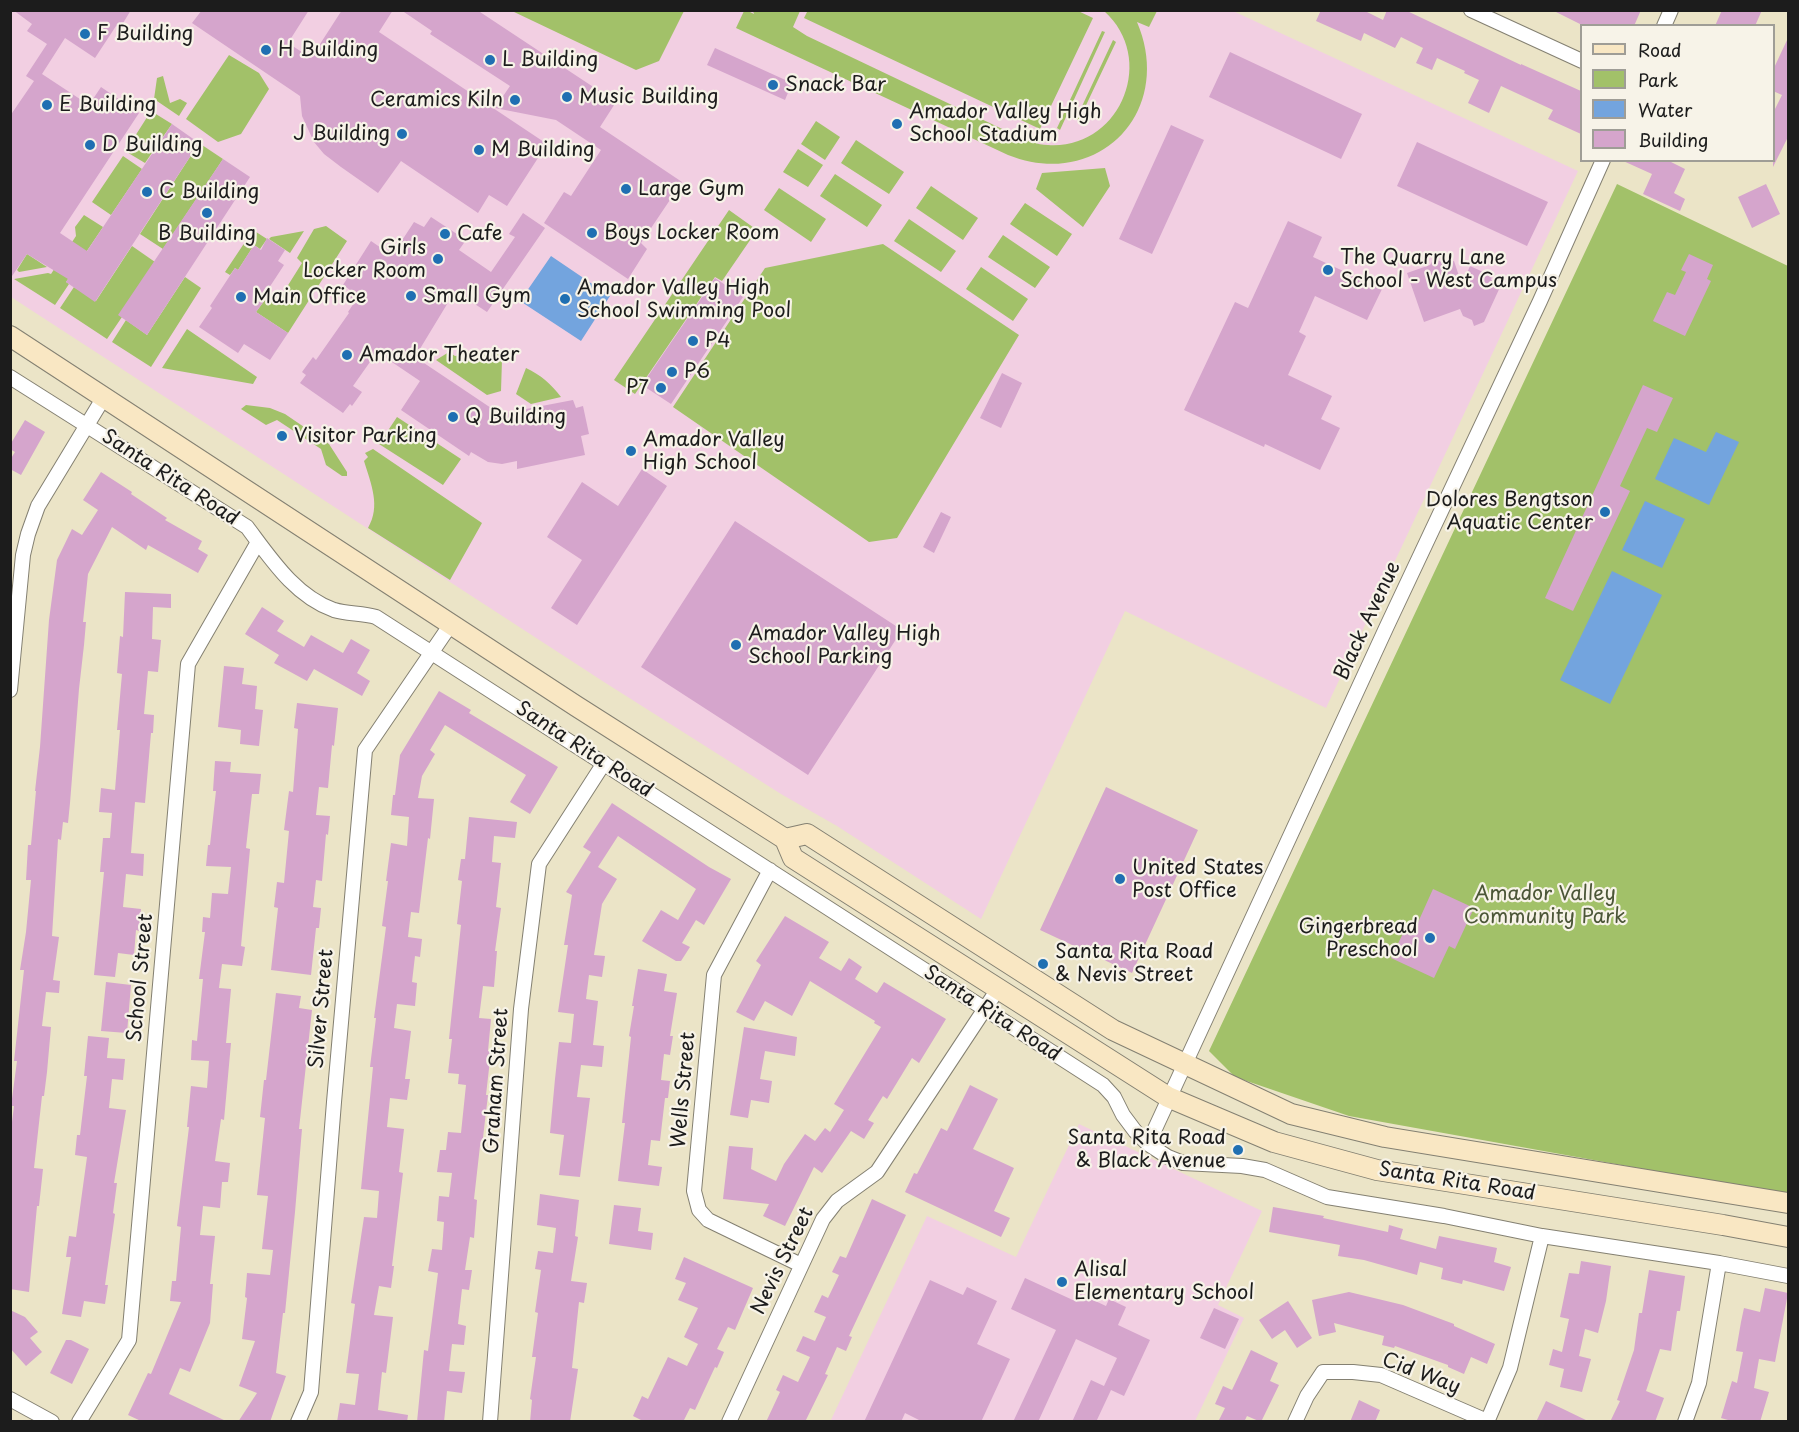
<!DOCTYPE html>
<html>
<head>
<meta charset="utf-8">
<style>
  body { margin:0 }
  #map { position:relative; width:1799px; height:1432px; overflow:hidden; background:#ebe4c7; font-family:"Playpen Sans",sans-serif }
  canvas { display:block }
  .frame { position:absolute; inset:0; border:12px solid #1c1c1c; pointer-events:none }
  .legend { position:absolute; left:1580px; top:24px; width:195px; height:138px; box-sizing:border-box; background:#f7f3e8; border:2px solid #9f9d96; margin:0; padding:8px 10px; list-style:none; font-size:18px; color:#1c1c1c }
  .legend li { display:flex; align-items:center; gap:12px; height:30px }
  .legend b { width:30px; border:2px solid #9f9d96 }
</style>
</head>
<body>
<div id="map">
<canvas width="1799" height="1432"></canvas>
<div class="frame"></div>
<ul class="legend">
<li><b style="height:8px;background:#f9e7c3"></b>Road</li>
<li><b style="height:16px;background:#a2c169"></b>Park</li>
<li><b style="height:16px;background:#73a4de"></b>Water</li>
<li><b style="height:16px;background:#d5a5cc"></b>Building</li>
</ul>
</div>
<script>
const g = document.querySelector('canvas').getContext('2d');
g.lineJoin = 'round';
function paint(path, color) {
  g.fillStyle = color;
  g.fill(path, 'evenodd');
}
function stroke(path, color, width, dash) {
  g.strokeStyle = color;
  g.lineWidth = width;
  g.lineCap = dash ? 'butt' : 'round';
  g.setLineDash(dash || []);
  g.stroke(path);
}
function drawText(font, color, halo, rows, align = 'center') {
  g.font = font + ' "Playpen Sans",sans-serif';
  g.lineWidth = 4.5;
  g.setLineDash([]);
  g.textBaseline = 'middle';
  g.strokeStyle = halo;
  g.fillStyle = color;
  for (const [text, x, y, turn = 0] of rows) {
    g.save();
    g.translate(x, y);
    g.rotate((+turn || 0) * Math.PI / 180);
    g.textAlign = isNaN(turn) ? turn : align;
    if (halo) g.strokeText(text, 0, 0);
    g.fillText(text, 0, 0);
    g.restore();
  }
}
const built = new Path2D(`
  M10,11H1233L1578,171L1326,708L1125,611L981,919L837,826L781,794L604,682L11,297Z
  M1079,1124L1262,1211L1218,1305L1244,1318L1195,1421L830,1422L927,1216L1016,1257Z`);
const green = new Path2D(`
  M808,10H1076L1093,18L1040,129L804,18Z
  M512,11L684,10V11L659,61L636,70Z
  M744,11H748L754,14L753,11H800L793,27L807,36L1017,136C1027,140 1037,145 1048,145C1120,150 1158,59 1104,11H1157L1149,27L1137,22C1175,111 1099,191 1008,155L736,28Z
  M1102,31L1105,32L1060,130L1057,128Z
  M1113,40L1116,42L1079,120L1076,119Z
  M229,55L259,73L269,89L241,134L218,142L186,119Z
  M163,76L170,103L180,99L187,103L179,116L154,99L157,78Z
  M151,111L172,124L160,141L130,144Z
  M816,121L840,137L825,160L801,144Z
  M856,140L904,172L889,194L841,163Z
  M199,143L223,159L163,249L140,234Z
  M156,147L145,163L125,151Z
  M798,149L823,165L808,187L783,172Z
  M123,156L142,169L111,215L92,202Z
  M1105,168L1110,186L1083,227L1036,189L1042,173Z
  M835,174L882,205L867,227L820,196Z
  M1617,184L1788,266V1195L1349,1116L1235,1077L1209,1051Z
  M931,186L978,218L963,240L916,208Z
  M779,188L826,219L811,242L764,210Z
  M1025,203L1072,234L1057,256L1010,224Z
  M729,210L757,230L722,281L715,277L635,394L614,380Z
  M84,215L103,227L66,282L69,284L55,305L14,279L48,273L51,274L76,236L75,227Z
  M909,219L956,251L941,272L894,241Z
  M326,226L347,241L288,333L256,312L270,293L280,298L302,263L297,258L314,229Z
  M253,230L267,239L260,249L254,245L238,270L235,268L230,275L225,272Z
  M304,231L290,253L269,239L271,237Z
  M1003,235L1050,267L1035,288L988,257Z
  M883,244L1019,335L897,538L869,542L673,407L765,268Z
  M132,246L155,262L119,315L122,317L107,339L60,308L74,287L96,301Z
  M27,254L47,267L19,272L17,270Z
  M981,267L1028,299L1013,321L966,289Z
  M185,277L201,288L151,367L112,342L126,320L147,335Z
  M187,329L257,377L253,384L162,368Z
  M495,349L502,360L501,391L487,395L436,360L449,352L455,356Z
  M526,368C541,375 551,384 561,397L531,404L516,394Z
  M246,405L270,408L285,414L329,444L347,472V476H342L326,465L321,449L277,420L266,425L241,409Z
  M397,417L461,459L443,485L379,444Z
  M373,449L482,523L450,580L368,528C381,506 371,484 364,461L368,457L365,453Z`);
const water = new Path2D(`
  M551,256L610,296L581,341L520,301Z
  M1716,432L1739,442L1709,505L1655,479L1674,438L1706,452Z
  M1645,501L1685,519L1662,568L1622,550Z
  M1612,571L1662,595L1610,704L1560,680Z`);
const building = new Path2D(`
  M13,10H131L120,28L116,26L95,58L65,38L42,74L89,105L101,87L139,113L60,233L87,251L172,124L199,143L95,302L66,282L68,279L27,254L10,279V116L34,81L26,76L47,44L27,31L32,24Z
  M202,10H309L288,43L311,58L342,10H393L379,32L547,144L507,206L489,195L478,213L401,161L378,193L341,167L324,154L314,142L302,116L300,96L192,23Z
  M401,10H477L616,102L600,127L682,182L641,243L647,249L628,279L544,223L564,192L571,196L601,150L556,120L495,108L510,86L430,34L432,31Z
  M1321,10H1363L1383,20L1387,10H1405L1521,65V64L1581,91V134L1548,119L1553,110L1501,86L1489,113L1468,103L1479,80L1464,73L1465,71L1437,58L1432,70L1416,63L1423,48L1401,37L1395,48L1364,33L1361,41L1316,21Z
  M1552,10H1641L1634,26H1584Z
  M1722,10H1762L1755,26H1715Z
  M1788,38V137L1773,167V113L1782,95L1773,91V70Z
  M715,48L792,83L785,100L707,65Z
  M1230,52L1362,114L1341,159L1209,97Z
  M1171,125L1204,140L1152,254L1119,239Z
  M1417,142L1548,202L1527,246L1397,186Z
  M223,159L250,177L147,335L118,315Z
  M1621,160H1667L1685,169L1674,193L1685,199L1680,211L1643,194L1652,174Z
  M1766,184L1780,214L1752,228L1738,197Z
  M523,213L545,228L487,312L455,291L415,357L500,414L573,400L576,408L583,406L589,434L581,436L585,455L517,469V461L502,464L488,462L471,452L469,456L401,410L420,381L377,352L353,386L362,392L352,406L350,404L343,413L300,383L306,375L302,372L313,357L316,360L349,313L348,312L354,303L348,298L353,292L343,285L371,241L387,252L392,245L397,248L414,222L424,227L431,217L466,240L459,250L491,272L515,237L509,234Z
  M1288,221L1322,237L1313,257L1382,289L1367,320L1315,296L1299,332L1306,336L1288,375L1332,396L1321,419L1340,428L1320,470L1265,444L1264,447L1184,410L1235,302L1248,308Z
  M267,238L285,250L278,261L284,265L267,291L270,293L256,312L288,333L270,360L244,344L238,353L199,327L212,308L210,306L235,268L238,270L254,245L261,250Z
  M1689,254L1713,265L1707,279L1711,281L1685,336L1653,321L1667,292L1675,295L1686,272L1681,270Z
  M1434,258L1445,264L1454,261L1462,285L1470,266L1492,276L1491,280L1501,285L1484,322L1474,326L1472,320L1463,316L1460,309L1424,322L1407,273L1430,265Z
  M715,278L743,297L671,404L642,385Z
  M1002,373L1022,383L1001,428L980,418Z
  M1643,385L1673,398L1657,432L1647,428L1620,486L1630,491L1573,611L1545,598Z
  M25,420L45,432L21,475L10,469V460L15,452L10,449V445Z
  M642,469L667,486L577,625L551,608L582,560L547,537L582,482L618,506Z
  M101,472L132,492L131,494L167,518L165,520L202,541L198,549L208,555L198,573L148,545L146,550L112,527L88,574L83,622H86L84,645L79,689L70,803L68,823L63,822L61,840L58,839L52,936L59,937L53,980L60,981L59,993L46,992L42,1026L51,1027L47,1072L44,1096H42L34,1168L43,1169L39,1206H37L29,1292L10,1289V1138L14,1106H11L17,1061H14L24,970H20L26,932L31,880H26L28,845H31L36,791H35L40,747L49,620L57,560L72,529L82,535L98,510L83,500Z
  M941,512L951,517L934,553L923,547Z
  M735,521L902,630L808,775L641,667Z
  M125,592L171,594V608L153,607L152,639L161,640L158,672L148,671L144,714L154,715L153,733H151L145,803L135,802L131,853L144,854L143,876L126,874L123,907L141,909L139,931L136,930L134,955L118,953L115,977L94,975L104,872H100L103,838H110L112,813L99,812L101,788L115,790L120,730H117L122,674L117,673L120,636L123,637Z
  M262,607L284,621L277,631L304,647L311,635L343,653L351,639L370,650L357,673L370,681L362,696L314,669L307,681L274,663L279,655L245,634Z
  M224,666L244,668L242,684L257,686L255,709L263,710L259,746L240,744L241,730L218,727Z
  M439,691L471,710L469,713L558,767L530,814L510,802L526,775L445,725L430,750L435,754L422,776L418,798L434,799L430,839L428,838L419,913L411,912L408,937L422,939L420,957L415,956L412,982L417,983L415,1006L397,1004L394,1028L411,1031L405,1079H410L407,1100L390,1098L387,1127L404,1129L399,1172L403,1173L392,1266H394L391,1288L379,1286L374,1315L393,1317L386,1373L382,1372L378,1410L408,1415L407,1422H337L340,1403L355,1405L359,1374L346,1373L355,1304L351,1303L364,1217L377,1218L379,1191L361,1189L373,1067H370L376,1018H374L386,927L382,926L388,881H386L391,843L407,846L409,817L391,815L393,795H395L400,755Z
  M297,703L338,708L334,746L332,745L328,788L319,787L316,815L330,816L328,835L326,834L322,881L316,880L313,907L321,908L319,928H316L311,975L271,970L278,908L274,907L277,882L284,883L289,831L284,830L289,791L293,792L298,729L294,728Z
  M215,761L231,762L230,772L261,774L259,794H252L246,848L250,849L241,946L245,947L242,966L222,964L219,988L231,989L226,1043H231L224,1120L221,1119L215,1161L230,1163L228,1182H222L220,1208L203,1206L200,1235L215,1236L210,1284H213L210,1323L190,1372L180,1368L169,1394L228,1422H143L128,1415L148,1373L151,1374L181,1302L170,1301L172,1281H176L181,1227L177,1226L189,1127H187L191,1086L207,1088L209,1061L191,1060L192,1040L197,1041L203,979H199L205,932H202L203,917L210,918L212,893L228,894L231,867L206,866L208,845H210L216,791H213Z
  M1106,787L1198,830L1132,973L1040,930Z
  M612,803L709,867L731,879L704,925L696,920L682,943L690,947L681,961H676L642,941L661,910L678,920L696,889L618,836L598,867L617,879L602,904L594,955L605,956L602,977L589,975L586,999L598,1001L593,1045L604,1046L602,1067L581,1065L577,1097L590,1098L580,1177L559,1175L564,1135L550,1133L555,1079L559,1042L571,1043L574,1014L558,1012L568,945H564L572,895L566,892L591,852L583,847Z
  M469,817L517,822L515,838L494,836L492,862L501,863L496,907L501,908L495,951H497L494,987L483,986L479,1018L491,1019L488,1051H491L486,1095H488L482,1146H480L474,1199L477,1200L474,1238L470,1237L465,1270H472L469,1290L462,1289L458,1324L466,1326L464,1345L452,1344L449,1371L465,1372L462,1393L447,1391L444,1422H417L424,1350L428,1351L438,1273L428,1271L432,1249L442,1250L444,1222L437,1221L439,1196L449,1197L452,1173L437,1172L440,1150H446L448,1132L461,1133L466,1085L458,1084L459,1074L448,1073L452,1039H449L461,925L457,924L462,881L458,880L461,859H465Z
  M1433,889L1474,908L1455,949L1449,946L1434,978L1391,958L1407,925L1415,929Z
  M785,916L829,942L819,958L841,971L849,958L862,967L855,979L877,993L884,982L946,1019L919,1063L912,1058L887,1099L883,1096L868,1120L874,1123L864,1139L851,1131L822,1173L814,1167L785,1226L763,1216L769,1204L723,1199L729,1146L753,1148L751,1169L776,1181L784,1164L805,1134L815,1141L825,1128L830,1132L844,1110L834,1104L881,1027L874,1023L875,1021L810,981L792,1016L765,1001L754,1021L736,1012L761,965L756,961Z
  M638,969L667,974L664,991L677,993L670,1036H673L670,1055L664,1054L661,1080L670,1081L668,1098H665L660,1141L651,1140L648,1165L662,1167L659,1186L618,1181L625,1123H622L631,1037L629,1036L634,1006H632Z
  M106,982L131,985L127,1033L101,1031Z
  M276,993L301,996L299,1008L312,1010L299,1129H302L295,1212L285,1313H283L276,1373L286,1376L270,1422H238L257,1393L239,1386L255,1341L242,1339L247,1298L245,1297L247,1273L270,1275L273,1250L262,1249L268,1196L257,1195L265,1118L260,1117L264,1080H266Z
  M744,1027L797,1037L795,1056L765,1051L760,1079L772,1081L769,1103L751,1100L748,1118L730,1115Z
  M88,1036L109,1038L107,1058L125,1059L123,1080L112,1079L109,1108L126,1110L114,1183H117L113,1213L115,1214L105,1285H108L105,1304L84,1301L81,1317L62,1314L71,1257H66L69,1236L76,1237L87,1157L75,1155L77,1135H80L87,1076H84Z
  M970,1085L998,1099L973,1149L1014,1168L994,1211L1010,1218L1001,1237L905,1192L914,1173L917,1174L941,1128L947,1131Z
  M540,1194L579,1200L575,1236L578,1237L571,1281L587,1283L584,1303L579,1302L572,1368L578,1369L570,1422H530L532,1400L530,1399L536,1357H532L538,1313L535,1312L541,1270L535,1269L538,1251L553,1253L556,1228L537,1225Z
  M872,1199L906,1215L849,1336L852,1337L846,1351L837,1347L825,1374L828,1375L805,1422H766L780,1392L776,1390L783,1375L798,1382L810,1357L796,1351L803,1336L815,1341L826,1317L814,1312L822,1295L828,1298L839,1275L832,1272L840,1256L846,1258Z
  M614,1205L641,1208L638,1231L653,1233L651,1250L609,1244Z
  M1273,1207L1324,1216L1323,1218L1388,1232L1389,1225L1403,1229L1400,1239L1436,1249L1439,1236L1497,1248L1494,1262L1511,1267L1504,1291L1463,1280L1462,1284L1441,1279L1443,1268L1420,1262L1417,1275L1364,1260L1338,1256L1340,1245L1269,1232Z
  M684,1257L753,1288L735,1330L728,1327L717,1349L724,1352L717,1368L715,1367L695,1410L690,1408L683,1422H645L633,1416L642,1396L648,1399L668,1357L687,1366L698,1344L684,1337L698,1308L678,1300L686,1283L675,1279Z
  M1581,1261L1611,1266L1606,1301L1598,1333L1585,1329L1579,1356L1591,1359L1582,1392L1560,1387L1564,1369L1549,1365L1553,1349L1562,1352L1569,1319L1560,1317L1569,1273L1579,1274Z
  M1649,1270L1685,1276L1680,1311H1677L1671,1351L1660,1349L1646,1391L1664,1398L1655,1422H1610L1620,1401L1617,1400L1634,1350L1639,1313H1642Z
  M1025,1278L1075,1301L1078,1293L1106,1306L1109,1299L1126,1307L1118,1325L1150,1340L1124,1396L1111,1390L1096,1422H1072L1091,1380L1104,1386L1117,1358L1076,1339L1038,1422H1013L1056,1330L1011,1309Z
  M930,1280L963,1295L967,1287L997,1301L977,1344L1010,1359L981,1422H923L905,1413L901,1422H864Z
  M1765,1288L1788,1293L1775,1362L1759,1359L1754,1388L1769,1392L1760,1422H1735L1721,1418L1732,1381L1737,1383L1743,1352L1736,1351L1741,1322L1744,1308L1760,1312Z
  M1349,1292L1403,1305L1454,1324V1326L1495,1344L1487,1364L1471,1357L1464,1374L1448,1367V1365L1395,1346L1394,1348L1382,1345L1384,1336L1334,1323L1336,1332L1319,1336L1312,1300Z
  M1288,1301L1312,1338L1297,1348L1285,1330L1272,1339L1259,1320Z
  M1214,1308L1239,1319L1225,1349L1200,1338Z
  M10,1310L25,1317L38,1332L30,1338L42,1352L26,1366L10,1348Z
  M66,1340H71L89,1349L72,1384L50,1373Z
  M1251,1350L1278,1363L1270,1381L1279,1385L1261,1422L1247,1416L1244,1422H1218L1225,1408L1215,1404L1223,1386L1232,1390Z
  M1359,1400L1380,1410L1375,1422H1350Z
  M1546,1401L1561,1408L1590,1422H1536Z`);
const street = new Path2D(`
  M1471,10L1582,61
  M1664,26L1671,10
  M10,377L247,527C271,559 295,596 334,610C347,614 362,613 376,617L1103,1085L1114,1097L1123,1115L1135,1131L1148,1144L1168,1157L1183,1163L1242,1166L1265,1170L1327,1197L1444,1216L1542,1236L1719,1263L1788,1276
  M10,690L23,555L28,534L38,506L104,397
  M770,870L714,975L694,1191L699,1210L708,1220L801,1265
  M1148,1144L1387,626L1540,301L1603,160
  M10,1399L52,1422
  M79,1422L129,1340L188,664L258,542
  M298,1422L311,1392L334,1102L365,750L451,624
  M490,1422L521,1009L539,864L604,763
  M729,1422L823,1219L837,1201L877,1172L998,989
  M1295,1422L1307,1396L1323,1372H1353L1381,1375L1487,1421
  M1487,1422L1510,1368L1542,1236
  M1685,1422L1699,1383L1719,1263`);
const secondary = new Path2D(`
  M10,336L576,706L785,839L793,858L1168,1097L1274,1142L1377,1170L1723,1225L1788,1237
  M785,839L807,834L1113,1030L1291,1114L1385,1137L1788,1203`);
const markers = [
  [85,34,6,"#1f6fb2"],
  [266,50,6,"#1f6fb2"],
  [490,60,6,"#1f6fb2"],
  [773,85,6,"#1f6fb2"],
  [567,97,6,"#1f6fb2"],
  [515,100,6,"#1f6fb2"],
  [47,105,6,"#1f6fb2"],
  [897,124,6,"#1f6fb2"],
  [402,134,6,"#1f6fb2"],
  [90,145,6,"#1f6fb2"],
  [479,150,6,"#1f6fb2"],
  [626,189,6,"#1f6fb2"],
  [147,192,6,"#1f6fb2"],
  [207,213,6,"#1f6fb2"],
  [592,233,6,"#1f6fb2"],
  [445,234,6,"#1f6fb2"],
  [438,259,6,"#1f6fb2"],
  [1328,270,6,"#1f6fb2"],
  [411,296,6,"#1f6fb2"],
  [241,297,6,"#1f6fb2"],
  [565,299,6,"#1f6fb2"],
  [693,341,6,"#1f6fb2"],
  [347,355,6,"#1f6fb2"],
  [672,372,6,"#1f6fb2"],
  [661,388,6,"#1f6fb2"],
  [453,417,6,"#1f6fb2"],
  [282,436,6,"#1f6fb2"],
  [631,451,6,"#1f6fb2"],
  [1605,512,6,"#1f6fb2"],
  [736,645,6,"#1f6fb2"],
  [1120,879,6,"#1f6fb2"],
  [1430,938,6,"#1f6fb2"],
  [1043,964,6,"#1f6fb2"],
  [1238,1150,6,"#1f6fb2"],
  [1062,1282,6,"#1f6fb2"]
];
const poiNames = [
  ["F Building",97,34],
  ["H Building",278,50],
  ["L Building",502,60],
  ["Snack Bar",785,85],
  ["Music Building",579,97],
  ["Ceramics Kiln",503,100,"right"],
  ["E Building",59,105],
  ["Amador Valley High",909,112],
  ["School Stadium",909,135],
  ["J Building",390,134,"right"],
  ["D Building",102,145],
  ["M Building",491,150],
  ["Large Gym",638,189],
  ["C Building",159,192],
  ["Boys Locker Room",604,233],
  ["B Building",207,234,"center"],
  ["Cafe",457,234],
  ["Girls",426,248,"right"],
  ["Locker Room",426,271,"right"],
  ["The Quarry Lane",1340,258],
  ["School - West Campus",1340,281],
  ["Amador Valley High",577,288],
  ["School Swimming Pool",577,311],
  ["Small Gym",423,296],
  ["Main Office",253,297],
  ["P4",705,341],
  ["Amador Theater",359,355],
  ["P6",684,372],
  ["P7",649,388,"right"],
  ["Q Building",465,417],
  ["Visitor Parking",294,436],
  ["Amador Valley",643,440],
  ["High School",643,463],
  ["Dolores Bengtson",1593,500,"right"],
  ["Aquatic Center",1593,523,"right"],
  ["Amador Valley High",748,634],
  ["School Parking",748,657],
  ["United States",1132,868],
  ["Post Office",1132,891],
  ["Gingerbread",1418,927,"right"],
  ["Preschool",1418,950,"right"],
  ["Santa Rita Road",1055,952],
  ["& Nevis Street",1055,975],
  ["Santa Rita Road",1226,1138,"right"],
  ["& Black Avenue",1226,1161,"right"],
  ["Alisal",1074,1270],
  ["Elementary School",1074,1293]
];
const streetNames = [
  ["Santa Rita Road",170,478,33],
  ["Black Avenue",1368,621,-65],
  ["Santa Rita Road",584,750,33],
  ["School Street",141,978,-85],
  ["Silver Street",322,1009,-85],
  ["Santa Rita Road",992,1014,33],
  ["Graham Street",497,1081,-86],
  ["Wells Street",684,1090,-85],
  ["Santa Rita Road",1457,1182,9],
  ["Nevis Street",783,1261,-64],
  ["Cid Way",1421,1374,21]
];
const parkNames = [
  ["Amador Valley",1545,894],
  ["Community Park",1545,917]
];
paint(built, '#f2cfe2');
paint(green, '#a2c169');
paint(water, '#73a4de');
paint(building, '#d5a5cc');
stroke(street, '#848072', 16);
stroke(secondary, '#848072', 22);
stroke(street, '#fff', 14);
stroke(secondary, '#f9e7c3', 20);
for (const [x, y, r, color] of markers) {
  const dot = new Path2D();
  dot.arc(x, y, r, 0, 2 * Math.PI);
  g.fillStyle = color;
  g.fill(dot);
  stroke(dot, '#f7f3e8', 2);
}
drawText('20px', '#1c1c1c', '#f7f3e8', poiNames, 'left');
drawText('20px', '#1c1c1c', '#f7f3e8', streetNames);
drawText('20px', '#4b5637', '#f7f3e8', parkNames);
</script>
</body>
</html>
